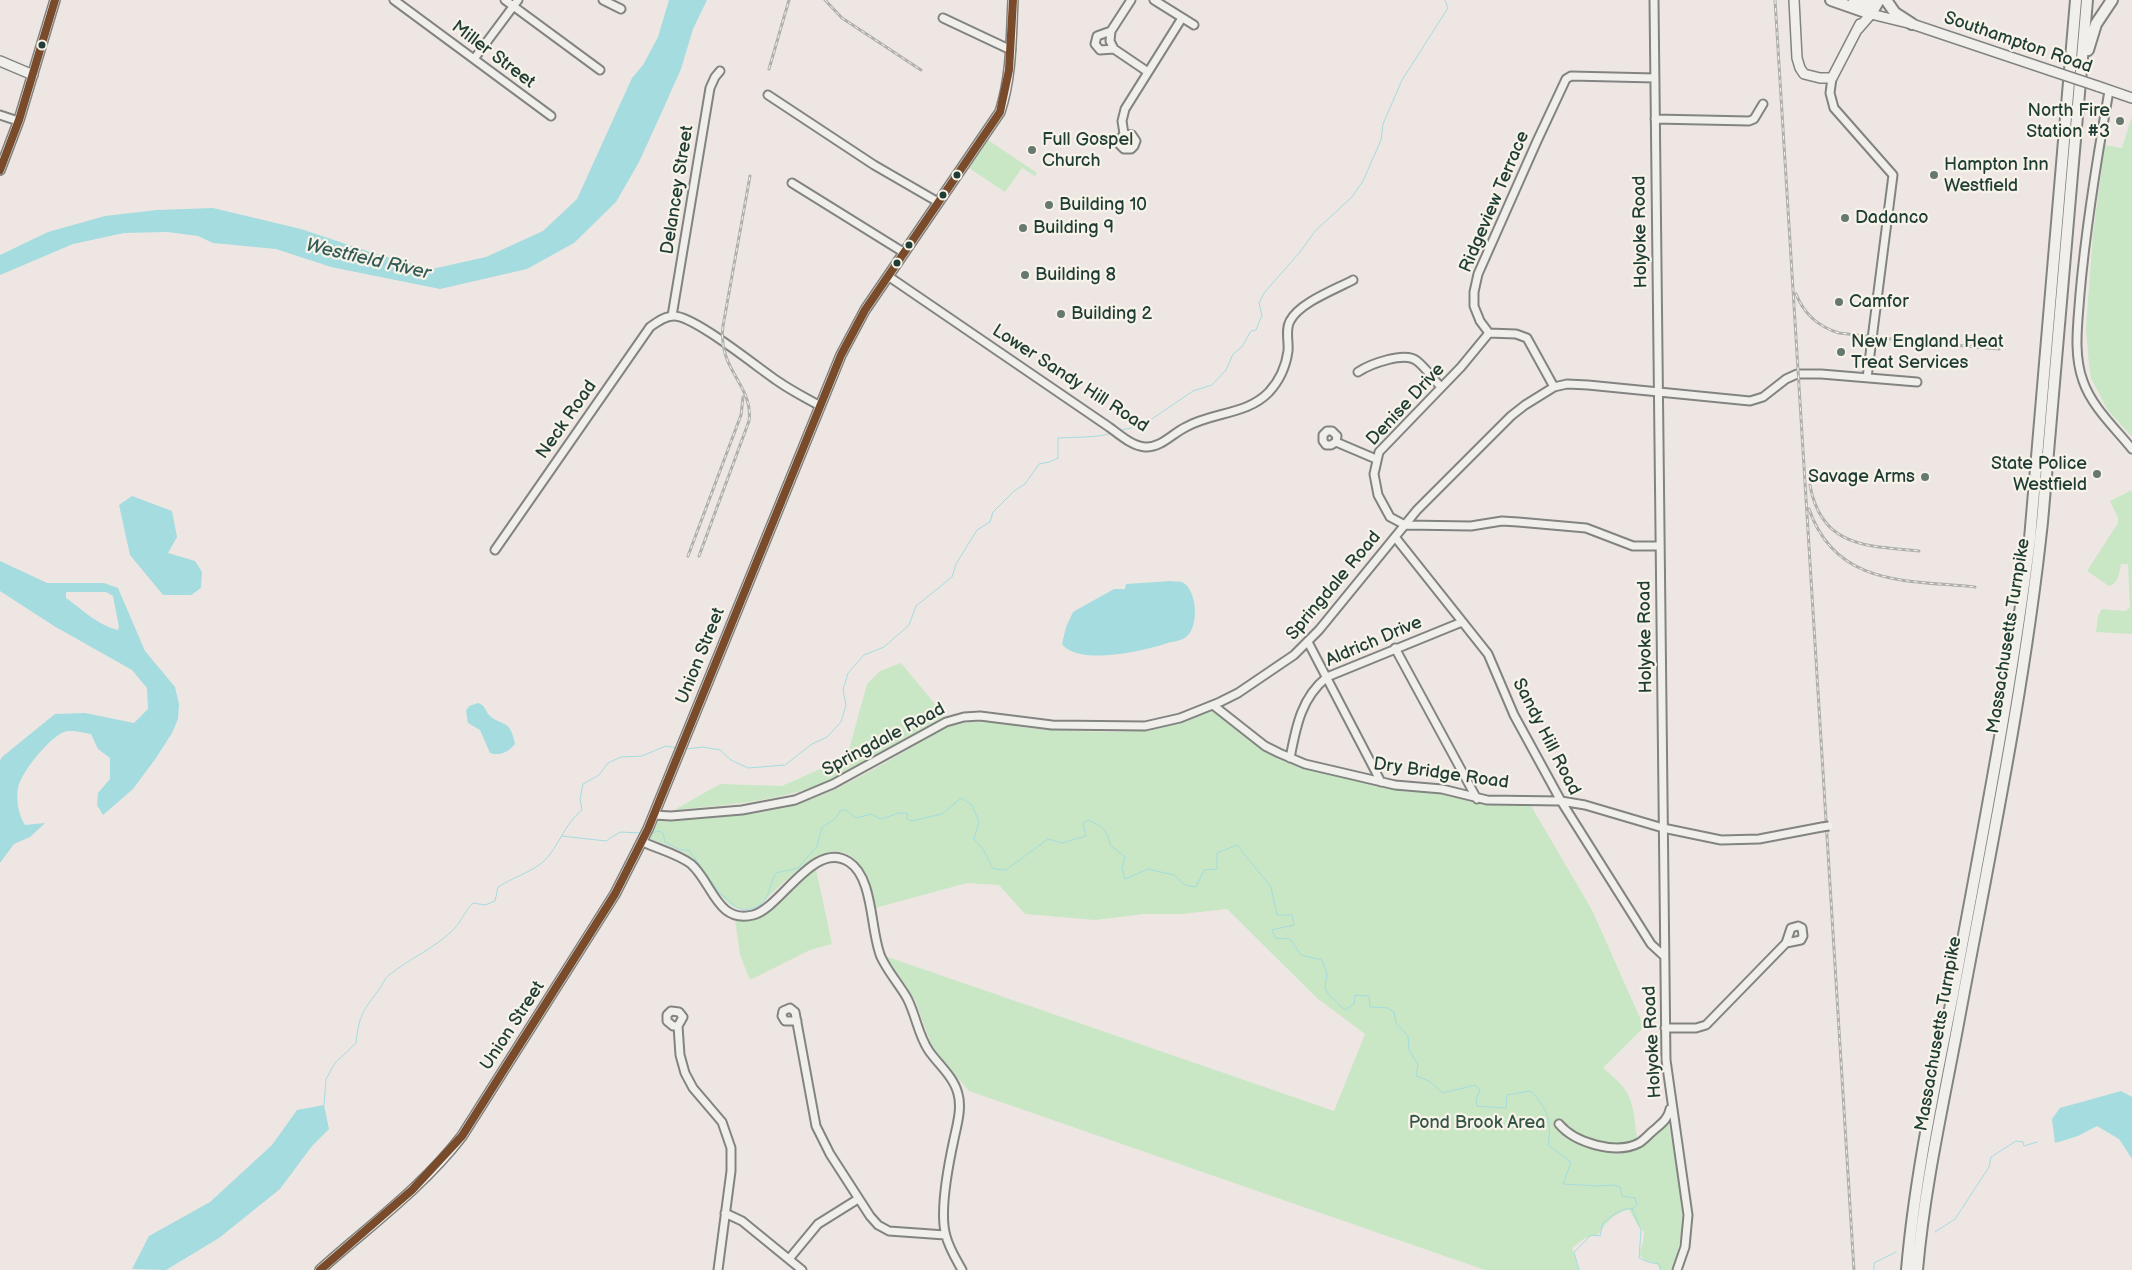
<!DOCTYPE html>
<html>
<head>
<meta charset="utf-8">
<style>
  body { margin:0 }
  canvas { display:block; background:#eee6e3 }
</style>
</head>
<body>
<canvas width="2132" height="1270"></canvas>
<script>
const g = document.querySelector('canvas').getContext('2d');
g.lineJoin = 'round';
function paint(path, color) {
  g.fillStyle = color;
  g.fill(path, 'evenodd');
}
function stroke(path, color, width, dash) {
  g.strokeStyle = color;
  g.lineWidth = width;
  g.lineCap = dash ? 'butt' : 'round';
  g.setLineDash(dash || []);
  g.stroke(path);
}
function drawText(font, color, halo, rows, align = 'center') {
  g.font = font + ' "Balsamiq Sans",sans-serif';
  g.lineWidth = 4.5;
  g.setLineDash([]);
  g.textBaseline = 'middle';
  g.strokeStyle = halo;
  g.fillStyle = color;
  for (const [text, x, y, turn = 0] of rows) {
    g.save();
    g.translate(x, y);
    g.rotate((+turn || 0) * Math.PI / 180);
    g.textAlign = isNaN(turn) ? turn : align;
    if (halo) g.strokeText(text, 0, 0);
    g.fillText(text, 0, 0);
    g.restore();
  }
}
const green = new Path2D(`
  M2132,116V437L2107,409L2091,378L2089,366L2086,328L2093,233L2105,145L2122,148Z
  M988,140L1037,173L1035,176L1022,168L1005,192L969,168Z
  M2132,490V634L2096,632L2098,616L2102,609L2125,611L2130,608L2128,564H2121C2119,572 2119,584 2109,586L2087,571L2118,523V518L2110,501Z
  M901,663L945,716L822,784C774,802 725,805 674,810L720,784L782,786L847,757L867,684L880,671Z
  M1215,709L1262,749L1280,759L1307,769L1384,787L1432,792L1490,805L1530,804L1592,910L1644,1027L1603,1068C1634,1093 1632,1100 1637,1138L1667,1115C1675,1167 1694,1219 1671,1270H1660L1657,1264L1644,1260L1639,1254L1643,1242L1644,1232L1637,1224L1629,1209C1614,1214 1606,1221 1598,1235L1585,1238L1572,1248L1576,1260V1263L1580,1270H1485L969,1091L932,1047L915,1000L885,956L1334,1111L1365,1034L1317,998L1227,909L1182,914H1144L1095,920L1025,914L999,885L967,883L875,908C855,807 803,864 759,906C722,921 715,878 693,859C682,849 664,844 650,839L657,821C700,818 748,818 790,806C845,791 897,754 947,727C982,715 1014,728 1049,730C1080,731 1119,734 1149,729C1172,726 1193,717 1215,709Z
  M816,869L832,944L810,950L750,980L740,955L735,920C771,926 789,886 816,869Z`);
const water = new Path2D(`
  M669,0H707L693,29L681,69L660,116L639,162L616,202L574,243L527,269L440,289L331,267L276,249L213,243L198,236L167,232L124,233L73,244L0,275V255L48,232L105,216L157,210L213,208L301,229L376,254L432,269L486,257L543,231L577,199L632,78L643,65L658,37Z
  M132,496L172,511L177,537L168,553L195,561L202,572L201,588L191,595H163L130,555L119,505Z
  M0,561L47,583H104L118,588L145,651L175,687L179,704L178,719L172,733L156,758L133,789L103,815L97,805L98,793L110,779V758L98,749L91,734C84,733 71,729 64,732C50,737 21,772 18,788C16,800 18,814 25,825L45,823L30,837L14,844L0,863V761L2,757L55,714L85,713L134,723L148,709L147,688L132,670L54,626L0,591ZM66,592H106L113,596L119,627L118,630C97,625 83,610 66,598Z
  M1171,581C1174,582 1179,581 1182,582C1198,590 1199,628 1186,637C1180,642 1172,641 1165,644C1142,651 1079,666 1062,644L1066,627L1073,612L1114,589H1125L1126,584Z
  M478,703C485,705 485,710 489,715C502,727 510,718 515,744C509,751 500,757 490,753L480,730L468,723L466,711L469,706Z
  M2121,1091L2132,1097V1159L2119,1139L2097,1126L2078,1136L2055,1143L2052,1119L2060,1108Z
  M324,1105L329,1129L312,1146L280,1189L219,1238L166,1270L132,1269L149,1236L210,1202L272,1145L297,1110Z`);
const stream = new Path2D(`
  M1118,431L1143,425L1193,391L1212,385L1226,370L1233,354L1242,347L1251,331L1256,330L1262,315L1259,303L1264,293L1300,252L1315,231L1352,197L1363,181L1381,140L1383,124L1402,80L1448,8L1445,0
  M686,749L703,747L720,750L731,760L748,768L785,765L812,744L827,737L841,722L846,705L843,690L848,673L864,655L884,647L909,625L916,606L952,577L956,564L977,530L990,522L993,512L1014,491L1025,484L1039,464L1049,462L1058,458V438C1074,437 1098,438 1112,433
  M651,833L659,831L663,833L665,842L680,850H689L720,894C728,897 730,904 738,908C743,910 746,910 750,909C771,904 767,889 776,873L798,868L817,846L822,827L835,819L841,810H846L856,818L871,814L881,819L899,813H907V819L912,821L942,814L961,798L972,805L979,822L974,839L983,849L993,869L1006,870L1048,839L1062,843L1086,836L1083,823L1088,820C1101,825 1108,830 1110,845L1125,857L1122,868L1125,879L1148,869L1174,875L1185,885L1196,887L1204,870L1217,869V853L1237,845L1271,887L1277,915H1292L1294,925L1272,930L1275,938L1290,939L1301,955L1322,960L1327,973L1325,988L1329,995L1345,1010L1354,1004L1355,995L1369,996L1370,1007L1388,1008L1394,1012L1396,1023L1408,1036L1409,1050L1418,1065L1416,1076L1429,1081L1443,1093L1475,1085L1480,1090L1476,1100L1477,1106L1506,1108L1507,1095L1531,1091C1548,1110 1552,1120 1548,1145L1571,1162L1563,1184L1597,1186L1613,1185L1620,1187L1622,1196L1635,1198L1637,1205L1632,1209L1641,1230L1639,1258L1648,1262L1659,1264L1661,1270
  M562,836L606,841L620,832L642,833
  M324,1105L326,1079L335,1063L356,1043C359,1016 362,1012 378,991C382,986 384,979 389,975C409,959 433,949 452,931C461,923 464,912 473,903L485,905L495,901L498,887C512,878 531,872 543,862C559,847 564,824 582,810L580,799L583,784L599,775L608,763L621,757L642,756L666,746L677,748
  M1935,1232L1955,1219L1989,1167L1991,1157L2016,1141L2023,1142L2024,1146L2037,1142
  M1579,1270L1574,1252L1591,1235L1600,1236L1603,1223C1611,1217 1621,1207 1632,1209
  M1874,1270V1263L1896,1252`);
const minor = new Path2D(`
  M394,0L551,116
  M505,0L600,70
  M603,0L621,9
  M1131,0L1111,31L1097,36L1095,44L1100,50L1114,49L1148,72
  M1154,0L1194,25
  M1654,0L1666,1060L1688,1215L1685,1247L1677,1270
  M943,18L1011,50
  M1111,31L1110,41L1114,49
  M474,59L518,0
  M1832,78L1830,93L1834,108L1893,175L1867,378
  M2109,91C2097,158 2086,225 2080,294C2078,322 2073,354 2083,381C2092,407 2115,428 2132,449
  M768,95L874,165L938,202
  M0,115L18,121
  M1655,119L1749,121L1754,119L1763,104
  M1124,134L1120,139V145L1124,149H1131L1134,146L1136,141L1132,135L1124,134L1122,121L1125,109L1182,18
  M792,183L903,252
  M888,276L1109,427C1120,435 1132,446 1145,447C1161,448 1173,433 1186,427C1212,412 1247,415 1269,392C1279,381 1286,366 1288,351C1289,341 1285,330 1290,321C1299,303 1334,290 1353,280
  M672,316L710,88L715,77L720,71
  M1489,333L1461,367L1379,452L1374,474L1378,495L1390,517L1405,525L1471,526L1502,521L1518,522L1586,528L1633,546H1660
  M1358,372C1370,364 1405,351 1417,361C1426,368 1433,379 1441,387
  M1554,387L1527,338L1516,334L1489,333L1480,321L1474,306V292L1478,274L1537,141L1566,79L1571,76L1655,78
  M1336,442L1331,445H1326L1323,441V435L1327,431H1332L1337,436L1336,442L1376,459
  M1395,537L1488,654L1514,715L1561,801L1651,944L1664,956
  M495,550L650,327C657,322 665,316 674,316C695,316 759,369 779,382C792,391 806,398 820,406
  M1308,642L1381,782
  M1395,648L1477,799
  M1213,705L1265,746L1279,753L1305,764L1395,785L1442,789L1487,800L1561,801L1585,805L1663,828L1721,840L1759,839L1822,827
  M1290,758C1296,727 1301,698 1327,677L1462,622
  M654,815L671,816L742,810L795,800L833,784L946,722L964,717L980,716L1052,725L1145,726L1180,718L1220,702L1238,693L1294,655L1319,630L1417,510L1511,416L1525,405L1554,387L1567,384L1588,385L1750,401L1763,397L1786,379L1797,374H1821L1917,382
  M643,842C658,849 678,854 691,864C712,882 717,924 753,915C781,908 814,839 849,862C874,878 870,931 881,957C888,972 899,984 907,998C916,1015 918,1035 929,1051C938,1064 954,1077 958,1094C962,1108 957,1125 954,1139C949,1162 939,1213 946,1236C949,1248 956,1259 962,1270
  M797,1021H785L782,1016L783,1011L790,1008L795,1012L816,1126L830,1154L870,1216L878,1225L889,1231L945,1235
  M678,1026H673L667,1021V1015L671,1011L679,1012L683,1017L678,1026L680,1055L685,1073L693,1088L722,1122L731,1148V1171L718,1270
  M1665,1028H1696L1706,1025L1786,943L1791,928L1798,926L1802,928L1803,936L1801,940L1786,943
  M1559,1124C1575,1143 1616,1155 1639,1143C1644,1140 1649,1134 1654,1130C1662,1123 1668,1119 1670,1109
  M725,1213L742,1221L802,1270
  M789,1259L818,1224L858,1199`);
const major = new Path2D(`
  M1794,0L1797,58L1800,68L1804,74L1820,78H1832L1860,24
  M1858,29L1871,14L1912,24L2052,71
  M0,61L33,75
  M2097,86L2132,98
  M0,170L19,120L55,0
  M320,1270C369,1226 422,1188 462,1136L615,894L648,829L841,355L865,310L1000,112C1012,75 1011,38 1013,0`);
const highway = new Path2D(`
  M1831,0L1871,14L1879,0
  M1854,0L1875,6
  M1886,0L1895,13L1912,24
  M2088,50L2096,24L2112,0
  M1907,1270C1915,1177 1935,1085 1953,994C1981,842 2011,691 2030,539L2076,0
  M1917,1270C1924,1189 1942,1109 1957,1029C1988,861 2024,692 2042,522L2087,0`);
const rail = new Path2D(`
  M825,0L842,18L921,70
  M1775,0L1854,1270
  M769,69L789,0
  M1796,294C1804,314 1819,327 1839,333L1918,342L1999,349
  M1810,485C1821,548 1868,546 1919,551
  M1809,509C1836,587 1908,580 1975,587
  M688,556L741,415L743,397
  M699,556L749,421C754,385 717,370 723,326L750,176`);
const minorBridge = new Path2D(`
  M1822,827L1829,826`);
const majorBridge = new Path2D(`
  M2052,71L2097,86`);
const bus1 = new Path2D(`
  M0,170L19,120L55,0
  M320,1270L412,1190L462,1136L615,894L648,829L841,355L865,310L1000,112L1009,70L1013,0`);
const markers = [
  [42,45,4.5,"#1f3d34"],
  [2120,121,5,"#677871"],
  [1032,150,5,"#677871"],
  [957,175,4.5,"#1f3d34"],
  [1934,175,5,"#677871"],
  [943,195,4.5,"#1f3d34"],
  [1049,205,5,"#677871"],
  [1845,218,5,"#677871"],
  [1023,228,5,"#677871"],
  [909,245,4.5,"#1f3d34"],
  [897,263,4.5,"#1f3d34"],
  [1025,275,5,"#677871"],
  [1839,302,5,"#677871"],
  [1061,314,5,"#677871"],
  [1841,352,5,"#677871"],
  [2097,474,5,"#677871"],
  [1925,477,5,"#677871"]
];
const streetNames = [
  ["Southampton Road",2018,43,19],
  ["Miller Street",493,55,37],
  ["Delancey Street",678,190,-81],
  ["Ridgeview Terrace",1495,202,-67],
  ["Holyoke Road",1641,232,-91],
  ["Lower Sandy Hill Road",1070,379,33],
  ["Denise Drive",1406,405,-47],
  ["Neck Road",567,420,-55],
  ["Springdale Road",1334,586,-50],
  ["Massachusetts Turnpike",2009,636,-81],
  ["Holyoke Road",1646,637,-91],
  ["Aldrich Drive",1374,642,-23],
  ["Union Street",701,656,-68],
  ["Sandy Hill Road",1546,737,63],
  ["Springdale Road",884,740,-28],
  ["Dry Bridge Road",1441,774,8],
  ["Union Street",513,1026,-57],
  ["Massachusetts Turnpike",1939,1034,-80],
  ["Holyoke Road",1653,1042,-93]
];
const poiNames = [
  ["North Fire",2110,111,"right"],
  ["Station #3",2110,132,"right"],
  ["Full Gospel",1042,140],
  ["Church",1042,161],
  ["Hampton Inn",1944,165],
  ["Westfield",1944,186],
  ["Building 10",1059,205],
  ["Dadanco",1855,218],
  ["Building 9",1033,228],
  ["Building 8",1035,275],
  ["Camfor",1849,302],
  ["Building 2",1071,314],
  ["New England Heat",1851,342],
  ["Treat Services",1851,363],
  ["State Police",2087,464,"right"],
  ["Westfield",2087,485,"right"],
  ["Savage Arms",1915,477,"right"]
];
const parkNames = [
  ["Pond Brook Area",1477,1123]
];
const waterNames = [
  ["Westfield River",368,260,13]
];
paint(green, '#c9e7c5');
paint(water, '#a4dcdf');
stroke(stream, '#a4dcdf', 1);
stroke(minor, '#828481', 11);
stroke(major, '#828481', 12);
stroke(highway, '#828481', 14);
stroke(minor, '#f1efec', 7);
stroke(major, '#f1efec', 9);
stroke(highway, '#f1efec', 10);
stroke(rail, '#afb0ad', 3);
stroke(rail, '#f7f3e8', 1, [4]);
stroke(minorBridge, '#828481', 11, []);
stroke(majorBridge, '#828481', 12, []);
stroke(minorBridge, '#f1efec', 7);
stroke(majorBridge, '#f1efec', 9);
stroke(bus1, '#7a4b2a', 8);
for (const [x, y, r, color] of markers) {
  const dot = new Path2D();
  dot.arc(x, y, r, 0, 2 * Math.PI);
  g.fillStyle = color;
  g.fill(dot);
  stroke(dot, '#f7f3e8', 2);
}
drawText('18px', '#1f3d34', '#f7f3e8', streetNames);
drawText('18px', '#1f3d34', '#f7f3e8', poiNames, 'left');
drawText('18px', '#345646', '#f7f3e8', parkNames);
drawText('italic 19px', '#335c56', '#f7f3e8', waterNames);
</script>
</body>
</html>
